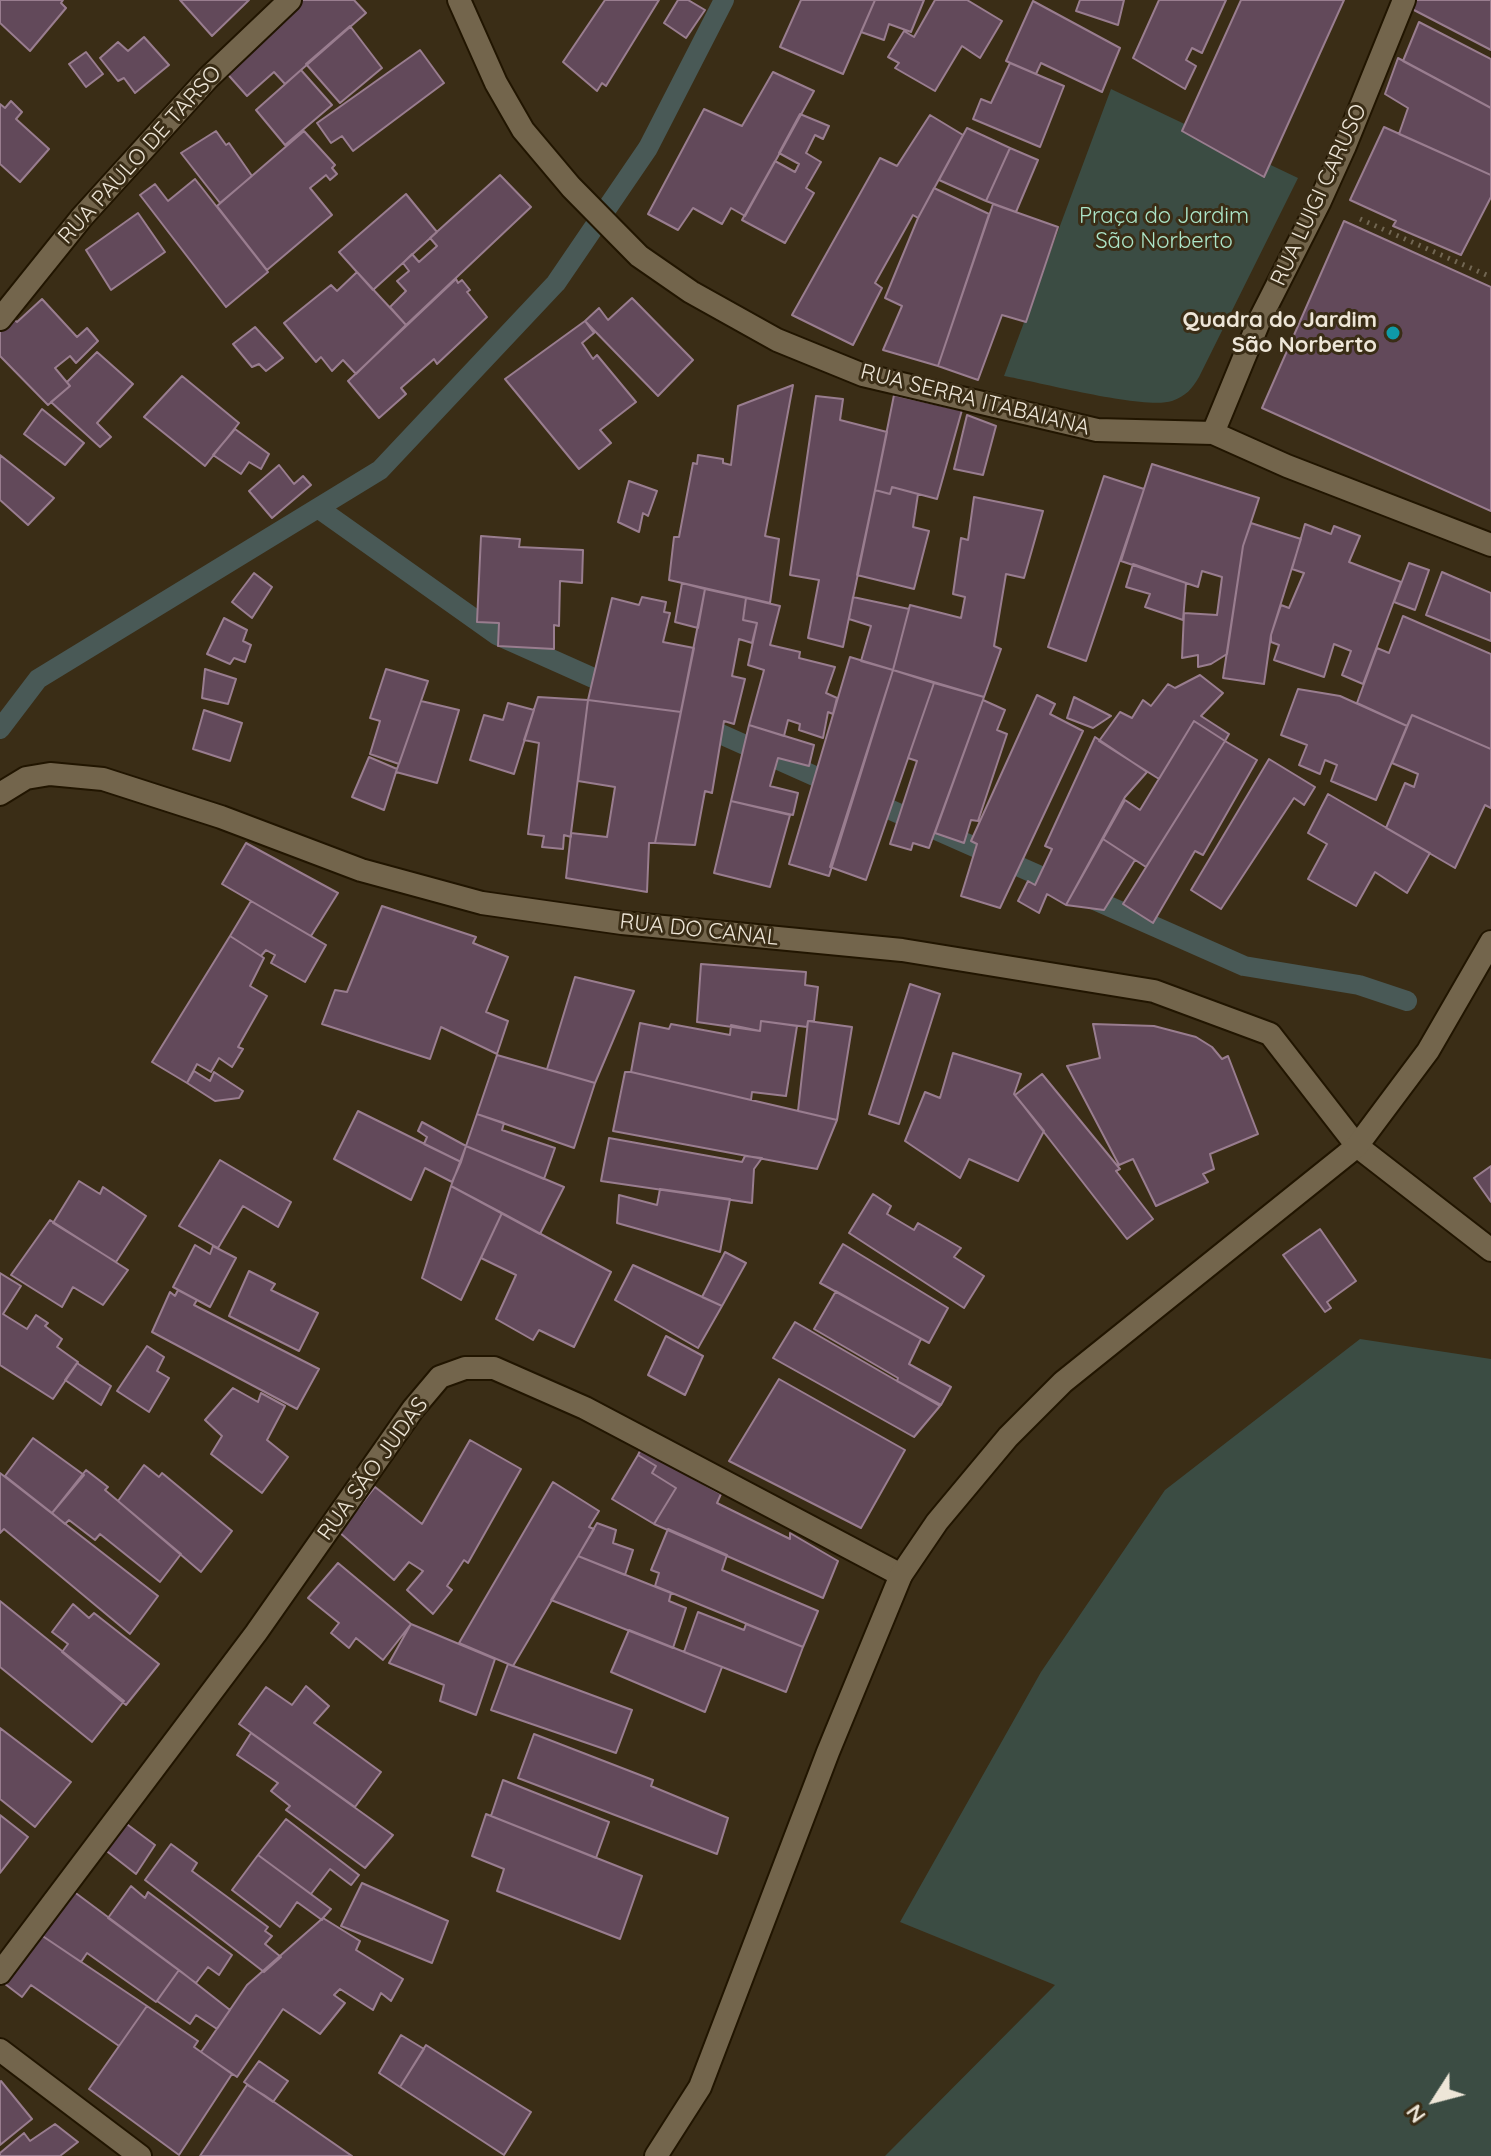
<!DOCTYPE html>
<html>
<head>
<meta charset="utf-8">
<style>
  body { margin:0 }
  #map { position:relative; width:1491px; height:2156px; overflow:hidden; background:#3a2d16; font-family:Quicksand,sans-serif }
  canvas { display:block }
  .north { position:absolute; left:1395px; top:2060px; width:80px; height:80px; -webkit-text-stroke:6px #3a2d16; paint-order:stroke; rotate:234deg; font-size:22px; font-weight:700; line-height:32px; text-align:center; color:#eee6d8 }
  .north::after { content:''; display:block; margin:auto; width:28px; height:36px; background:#eee6d8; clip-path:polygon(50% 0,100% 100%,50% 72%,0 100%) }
</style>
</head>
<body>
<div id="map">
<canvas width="1491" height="2156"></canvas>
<div class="north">N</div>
</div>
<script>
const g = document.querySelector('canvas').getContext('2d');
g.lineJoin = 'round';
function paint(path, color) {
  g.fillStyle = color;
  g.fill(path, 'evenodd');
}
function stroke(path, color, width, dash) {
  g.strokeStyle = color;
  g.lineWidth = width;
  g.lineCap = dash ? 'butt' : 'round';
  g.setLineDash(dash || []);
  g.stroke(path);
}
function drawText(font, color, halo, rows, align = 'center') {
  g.font = font + ' Quicksand,sans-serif';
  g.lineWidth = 6;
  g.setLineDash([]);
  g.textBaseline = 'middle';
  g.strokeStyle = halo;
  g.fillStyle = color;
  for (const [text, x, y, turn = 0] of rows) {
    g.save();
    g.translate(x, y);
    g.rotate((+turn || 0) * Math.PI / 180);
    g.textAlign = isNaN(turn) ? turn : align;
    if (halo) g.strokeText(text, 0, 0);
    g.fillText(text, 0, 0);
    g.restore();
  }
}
const green = new Path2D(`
  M1111,89L1298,178L1199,377C1192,389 1186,396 1172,401C1144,410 1039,382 1004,376Z
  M1360,1339L1491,1359V2156H885L1055,1985L900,1922L1041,1672L1165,1490Z`);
const stream = new Path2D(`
  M318,508L497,635L618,689
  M698,724L837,786
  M0,729L38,679L380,470L556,283L648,148L724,0
  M866,799L1244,966L1359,985L1407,1001`);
const building = new Path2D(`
  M0,0H63L61,3L66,8L30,51L0,23Z
  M180,0H249L212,36Z
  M300,0H354L366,13L285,84L274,72L247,96L223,69Z
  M605,0H659L606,86L602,83L597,91L563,62Z
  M678,0H688L705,10L686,38L664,23Z
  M801,0H875L843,74L780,47Z
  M875,0H924L911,32L889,24L884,40L861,32Z
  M935,0H967L1002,21L980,58L962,46L935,91L895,68L899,63L888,57L904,31L914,37Z
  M1080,0H1124L1118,25L1076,11Z
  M1159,0H1226L1202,53L1192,48L1186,60L1196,66L1185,89L1133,58Z
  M1241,0H1344L1264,177L1182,131Z
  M1415,0H1491V50L1412,9Z
  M1033,1L1120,48L1102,92L1041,63L1036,74L1006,61Z
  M1419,22L1491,59V108L1403,61Z
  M350,26L382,68L340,103L306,64Z
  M144,37L169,65L135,93L124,78L118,81L100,58L118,42L128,51Z
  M420,50L444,83L353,151L342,136L331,143L317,123Z
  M86,52L103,74L86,87L69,64Z
  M1398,58L1491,108V175L1399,134L1408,108L1385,94Z
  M1010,63L1064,86L1040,147L973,119L981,99L991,103Z
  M301,70L332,105L285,145L256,110Z
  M773,72L814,91L745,216L731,208L722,224L693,208L678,230L648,214L704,109L742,126Z
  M11,101L22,112L16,119L49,149L20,182L0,164V104L5,108Z
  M800,114L829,126L823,139L815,135L806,153L821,162L806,188L814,193L785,243L742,220L775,161L795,172L799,164L779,153Z
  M930,115L963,135L918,218L913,215L875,283L882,288L853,345L792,315L880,158L897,166Z
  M1384,127L1491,175V197L1461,255L1393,226L1396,221L1350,200Z
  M967,128L1010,148L986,201L939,180Z
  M216,131L226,145L229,143L252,176L220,203L181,153Z
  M304,131L335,165L332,168L337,174L330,180L326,175L310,188L332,215L267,270L217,206Z
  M1010,148L1038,160L1016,212L986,201Z
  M500,175L531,207L406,325L390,307L406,291L397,281L409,271L403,263L412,254L419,262L437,246L430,238Z
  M195,179L268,272L226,307L140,195L155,184L168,201Z
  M934,188L989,214L938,366L883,350L902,306L885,298L918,218Z
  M406,194L437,232L373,290L339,252Z
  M993,204L1058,227L1026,322L1002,315L978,380L938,366Z
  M138,213L165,252L111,290L86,250Z
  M1344,221L1491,287V511L1262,408Z
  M357,272L406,325L356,374L343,360L332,371L321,357L316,362L284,323L331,285L337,291Z
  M456,279L458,283L462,280L470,290L467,292L487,317L437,364L434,359L401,388L406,394L379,418L348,381Z
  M632,298L693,360L658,396L585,321L599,308L608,320Z
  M42,299L77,337L87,328L98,341L76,363L70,356L55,368L70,386L48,405L0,356V329L12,318L17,322Z
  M585,321L594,333L582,343L593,359L597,355L636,402L600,430L611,443L579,469L505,379Z
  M255,327L283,358L266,371L259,364L252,367L233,344Z
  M97,352L133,384L97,423L111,437L100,447L51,402L70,386L67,382Z
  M182,376L239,423L205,466L144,417Z
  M793,385L765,536L779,539L770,603L669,580L674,537H679L693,463L697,464L698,455L723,459V463L731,465L738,406Z
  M894,395L962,410L937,499L892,487L890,494L875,490Z
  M816,396L843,399L840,420L887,432L843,647L808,638L819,580L790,575Z
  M42,409L84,443L65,465L24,434Z
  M967,415L996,426L983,475L954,469Z
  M235,429L269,454L261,469L249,462L241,474L213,455Z
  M0,455L54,498L28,525L0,500Z
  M1152,464L1259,498L1243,546L1227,654L1211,664L1198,667V655L1182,658L1184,613L1217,615L1222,577L1202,571L1198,587L1121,561Z
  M279,465L294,484L303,476L311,485L272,518L249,491Z
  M1104,476L1144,489L1086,661L1048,647Z
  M629,481L657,491L648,516L643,513L639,532L618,522Z
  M892,487L918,494L913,527L929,531L914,589L857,575L875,490L890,494Z
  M974,497L1043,511L1024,578L1006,574L994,646L1001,649L984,697L893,670L910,605L961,618L965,597L953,594L961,538L968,540Z
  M1251,523L1301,539L1271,635L1264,684L1223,678L1243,546Z
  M1305,524L1331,534L1334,526L1360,536L1349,562L1401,582L1363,684L1342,675L1351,651L1334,644L1324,677L1274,660L1279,645L1271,642V635L1281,605L1289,608L1304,573L1292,569Z
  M481,536L520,539L519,547L583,550L582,583L560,581L559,626L554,625V649L498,646L499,623L477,622Z
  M1409,563L1429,570L1415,610L1394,602Z
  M1133,564L1186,583L1183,620L1145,607L1150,594L1126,587Z
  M1442,572L1491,593V641L1426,615Z
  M254,573L272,587L252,618L232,602Z
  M682,583L705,589L698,628L675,622Z
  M705,589L746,598L743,620L757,623L752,643L739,639L732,676L745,679L734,724L724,721L712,793L705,791L695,845L655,843Z
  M642,597L666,602L664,612L670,613L663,642L694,648L681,712L588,700L612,598L639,605Z
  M853,597L909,609L893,670L861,661L871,626L849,619Z
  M746,598L780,606L770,645L800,652L799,658L835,667L826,693L837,698L833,714L828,712L823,738L799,730L800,724L788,720L784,736L749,725L764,670L748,665L757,623L743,620Z
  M1403,616L1491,654V749L1412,715L1407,726L1357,703L1377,648L1389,653Z
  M224,618L247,630L243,641L251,645L245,662L234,658L230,664L207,654Z
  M850,657L893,670L829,876L789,864Z
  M205,669L236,679L228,704L202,698Z
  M386,669L428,681L399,764L370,754L380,721L370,718Z
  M893,670L934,683L866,880L830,867Z
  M1200,675L1223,693L1201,716L1229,734L1225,741L1194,721L1159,779L1099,741L1120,712L1132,718L1143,700L1151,706L1168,684L1175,688Z
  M934,683L984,697L929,848L913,843L911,850L890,844L917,761L908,758Z
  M1298,689L1340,696L1407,726L1376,800L1331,781L1337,765L1325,760L1320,774L1299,765L1307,745L1281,735Z
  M1037,695L1055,704L1050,714L1083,731L1000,908L961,896L977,844L971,841Z
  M538,697L588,700L571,833V837L564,835L563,849L542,847L544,836L528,834L539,743L524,740Z
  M1074,697L1111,716L1093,728L1067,718Z
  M588,700L681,712L655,843H649L647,892L566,878L571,833L607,837L615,787L578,781Z
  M983,700L1005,710L997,730L1007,734L978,821L971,820L964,843L935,833Z
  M421,701L459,710L437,783L396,772Z
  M508,703L534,710L514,774L470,760L484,715L503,720Z
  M204,710L242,723L230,761L193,749Z
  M1412,715L1491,749V808L1485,805L1455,868L1386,828L1405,783L1414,787L1418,774L1392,763Z
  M1194,721L1225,741L1146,867L1103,839L1125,800L1140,810Z
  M749,725L814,745L809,766L778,758L770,786L798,793L793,815L731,801Z
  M1095,737L1147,772L1125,797L1066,905L1047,894L1039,913L1018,901L1028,881L1035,885L1052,849L1045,846Z
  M1225,741L1257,760L1203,855L1195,851L1153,923L1123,904Z
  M369,757L397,769L384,810L352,797Z
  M1269,759L1315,787L1304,805L1294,798L1221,909L1191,890Z
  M1328,794L1430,853L1407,893L1375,872L1356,906L1308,879L1327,844L1308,833Z
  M731,801L790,815L770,887L714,873Z
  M1103,839L1135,860L1104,910L1066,905Z
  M246,843L338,893L311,936L222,884Z
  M251,901L326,945L305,982L271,963L275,955L266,950L261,956L230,936Z
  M382,906L476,937L473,943L508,957L486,1012L508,1021L497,1054L441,1027L430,1059L322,1024L335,990L347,992Z
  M230,936L264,958L250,986L267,996L238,1047L243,1049L232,1067L219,1058L211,1072L197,1064L187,1083L152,1062Z
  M701,964L806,972L805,985L818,987L814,1021H808L807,1027L761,1021L760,1031L697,1022Z
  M575,977L634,991L595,1083L547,1069Z
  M910,984L940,994L899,1124L869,1114Z
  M761,1021L797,1026L786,1096L752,1092L751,1100L631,1072L640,1023L669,1029L671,1024L730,1035L731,1025L760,1031Z
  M808,1021L852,1027L837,1120L798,1111Z
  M1093,1024L1154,1026L1196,1037L1212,1047L1222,1059L1228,1056L1258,1134L1210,1154L1214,1169L1203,1174L1208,1182L1156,1206L1133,1159L1119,1165L1067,1066L1100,1058Z
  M953,1053L1021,1074L1014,1094L1044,1131L1018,1181L969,1159L960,1178L905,1141L925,1092L940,1098Z
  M497,1055L595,1083L574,1148L477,1114Z
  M194,1071L210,1081L214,1072L243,1091L239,1098L215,1101L187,1083Z
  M625,1072H631L837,1120L817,1169L613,1131Z
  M1042,1074L1120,1169L1116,1171L1153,1219L1127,1239L1015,1095Z
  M358,1111L461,1162L452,1182L425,1168L411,1200L334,1159Z
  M477,1114L504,1123L502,1130L555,1148L544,1179L466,1146Z
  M422,1122L466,1146L461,1162L424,1144L427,1137L418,1131Z
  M609,1138L742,1162L745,1156L762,1158L754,1169L752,1203L601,1181Z
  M466,1146L564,1187L540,1234L451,1186Z
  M220,1160L291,1202L278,1227L243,1206L218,1248L179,1226Z
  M1491,1166V1202L1474,1178Z
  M79,1181L100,1194L103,1187L146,1216L116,1262L53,1223Z
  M451,1186L502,1213L461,1300L422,1278Z
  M660,1189L730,1199L720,1252L617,1223L619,1195L657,1205Z
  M873,1194L891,1206L887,1214L914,1230L918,1223L961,1248L954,1257L984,1276L964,1308L849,1233Z
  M502,1213L611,1272L574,1347L539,1330L533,1340L496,1319L516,1275L481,1258Z
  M50,1220L128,1270L103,1305L73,1287L62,1307L11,1275Z
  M1320,1229L1356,1281L1327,1302L1331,1308L1325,1312L1283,1255Z
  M843,1244L948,1308L929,1343L820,1283Z
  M195,1245L210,1254L213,1246L236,1258L210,1307L173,1287Z
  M725,1252L746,1263L722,1306L702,1297Z
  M633,1265L722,1306L698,1348L615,1300Z
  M249,1271L275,1284L271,1290L318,1313L299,1351L229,1316Z
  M0,1273L21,1286L3,1314L27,1329L36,1315L48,1323L45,1326L62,1339L57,1347L78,1362L53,1399L0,1365Z
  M178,1290L197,1300L194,1305L319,1369L297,1409L152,1332L170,1292L175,1296Z
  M836,1291L921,1339L909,1364L951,1387L941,1405L897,1381L898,1378L814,1329Z
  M795,1322L897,1381L940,1406L914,1437L773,1358Z
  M666,1336L703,1356L685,1395L648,1375Z
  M147,1346L164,1357L157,1371L169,1378L149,1412L117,1391Z
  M77,1363L111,1386L101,1405L65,1380Z
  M779,1379L905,1450L861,1528L729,1461Z
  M233,1388L258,1402L261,1393L285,1406L267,1440L288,1457L262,1493L211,1454L222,1436L205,1420Z
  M33,1438L84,1475L52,1513L5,1476Z
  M470,1440L521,1469L468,1563L464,1560L447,1586L452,1590L433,1614L407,1590L423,1571L409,1562L394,1580L339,1532L375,1487L422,1524Z
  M641,1449L721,1494L717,1503L790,1539V1533L838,1561L823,1598L654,1524L676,1488L652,1473L656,1466L638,1455Z
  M638,1455L656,1466L652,1473L676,1488L654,1524L612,1499Z
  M144,1465L159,1477L162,1473L232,1531L201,1572L118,1501Z
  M86,1470L108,1487L105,1490L181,1554L160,1582L100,1534L95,1540L69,1520L65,1524L52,1513Z
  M0,1473L158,1596L130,1634L4,1529L0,1533Z
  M553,1482L599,1511L589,1527L594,1529L513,1666L459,1643Z
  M597,1523L616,1530L613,1543L633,1550L625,1575L578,1556Z
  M668,1529L727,1555L722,1570L818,1611L803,1647L655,1586L659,1573L651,1570Z
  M578,1556L671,1593L669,1601L686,1608L673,1648L551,1600Z
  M338,1563L411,1624L383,1660L356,1638L349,1648L331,1633L339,1623L308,1598Z
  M0,1601L124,1701L92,1742L0,1667Z
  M73,1604L89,1618L94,1613L159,1664L126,1705L62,1652L68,1644L52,1632Z
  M698,1612L744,1630L746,1624L803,1647L786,1692L684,1652Z
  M411,1624L495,1659L476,1715L440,1701L444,1685L389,1663Z
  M629,1630L722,1667L705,1712L611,1672Z
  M508,1664L632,1710L616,1753L491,1710Z
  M306,1686L329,1706L314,1723L381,1772L355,1807L239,1724L266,1687L292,1705Z
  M0,1728L71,1782L35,1827L0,1799Z
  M251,1733L393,1835L365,1868L286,1810L290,1806L271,1791L278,1783L237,1755Z
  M534,1734L653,1780L651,1786L728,1818L717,1854L518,1778Z
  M503,1780L609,1822L596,1858L491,1816Z
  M486,1814L642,1876L620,1939L497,1891L504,1869L472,1856Z
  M0,1815L28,1837L0,1873Z
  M286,1819L359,1875L352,1884L351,1885L330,1869L311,1894L258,1855Z
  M124,1822L155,1845L136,1874L104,1849Z
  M171,1844L197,1863L192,1871L268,1927L265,1931L272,1936L265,1944L281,1957L264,1972L145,1880Z
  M258,1855L331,1909L323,1918L322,1920L297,1902L280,1927L232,1890Z
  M362,1883L448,1921L432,1963L341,1926Z
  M131,1886L145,1898L148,1892L232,1955L219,1975L208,1967L196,1983L108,1918Z
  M73,1891L179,1970L156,2002L87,1953L81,1962L41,1935Z
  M323,1918L360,1941L356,1950L403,1979L391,2001L381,1993L373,2010L340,1989L334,1995L345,2003L320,2034L283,2009L237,2077L201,2052L247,1985Z
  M41,1935L147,2006L119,2046L31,1985L22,1997L5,1984Z
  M179,1970L230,2010L217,2029L196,2015L190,2024L157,2001Z
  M147,2006L198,2041L194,2047L232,2074L179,2155L89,2089Z
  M401,2035L424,2049L400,2087L379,2073Z
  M426,2045L531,2112L504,2155L400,2087Z
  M259,2061L288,2081L273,2102L244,2082Z
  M1,2081L32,2119L0,2145V2082Z
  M247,2085L264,2095L352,2156H200Z
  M55,2124L78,2142L60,2156H0V2153L24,2133L30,2141Z`);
const path = new Path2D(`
  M1360,219L1491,277`);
const minor = new Path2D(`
  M459,0L496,83L523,130L571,187L639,256L691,292L777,340L863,375L1097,430L1213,433L1287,466L1491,545
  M0,319L82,217L208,78L290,0
  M1213,433L1260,319L1320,201L1344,148L1404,0
  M0,794L26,778L50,774L103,779L221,817L361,870L482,903L622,923L902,950L1154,991L1270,1034L1357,1146L1491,1250
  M0,1973L256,1633L413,1409L440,1377L465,1368H494L585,1408L901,1575
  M0,2050L140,2156`);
const secondary = new Path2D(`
  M656,2156L700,2087L828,1752L901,1575L937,1522L1008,1437L1063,1382L1357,1146L1428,1051L1491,942`);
const markers = [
  [1393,333,8,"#0f9aa8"]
];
const streetNames = [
  ["RUA PAULO DE TARSO",140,155,-48],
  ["RUA LUIGI CARUSO",1319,195,-65],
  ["RUA SERRA ITABAIANA",975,400,14],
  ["RUA DO CANAL",699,930,6],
  ["RUA SÃO JUDAS",373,1469,-54]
];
const parkNames = [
  ["Praça do Jardim",1164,216],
  ["São Norberto",1164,241]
];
const poiNames = [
  ["Quadra do Jardim",1377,320],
  ["São Norberto",1377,345]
];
paint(green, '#3b4c43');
stroke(stream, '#495956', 20);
paint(building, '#62495a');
stroke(building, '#997d8f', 2);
stroke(minor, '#211500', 26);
stroke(secondary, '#211500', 26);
stroke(path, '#726753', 5, [2, 6]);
stroke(minor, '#73654c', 22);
stroke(secondary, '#73654c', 22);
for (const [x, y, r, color] of markers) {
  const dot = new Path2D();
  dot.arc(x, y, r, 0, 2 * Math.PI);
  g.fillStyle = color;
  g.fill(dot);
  stroke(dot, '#3a2d16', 3);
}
drawText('22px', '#eee6d8', '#3a2d16', streetNames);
drawText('22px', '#ace5c8', '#3a2d16', parkNames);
drawText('bold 22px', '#eee6d8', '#3a2d16', poiNames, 'right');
</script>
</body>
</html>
